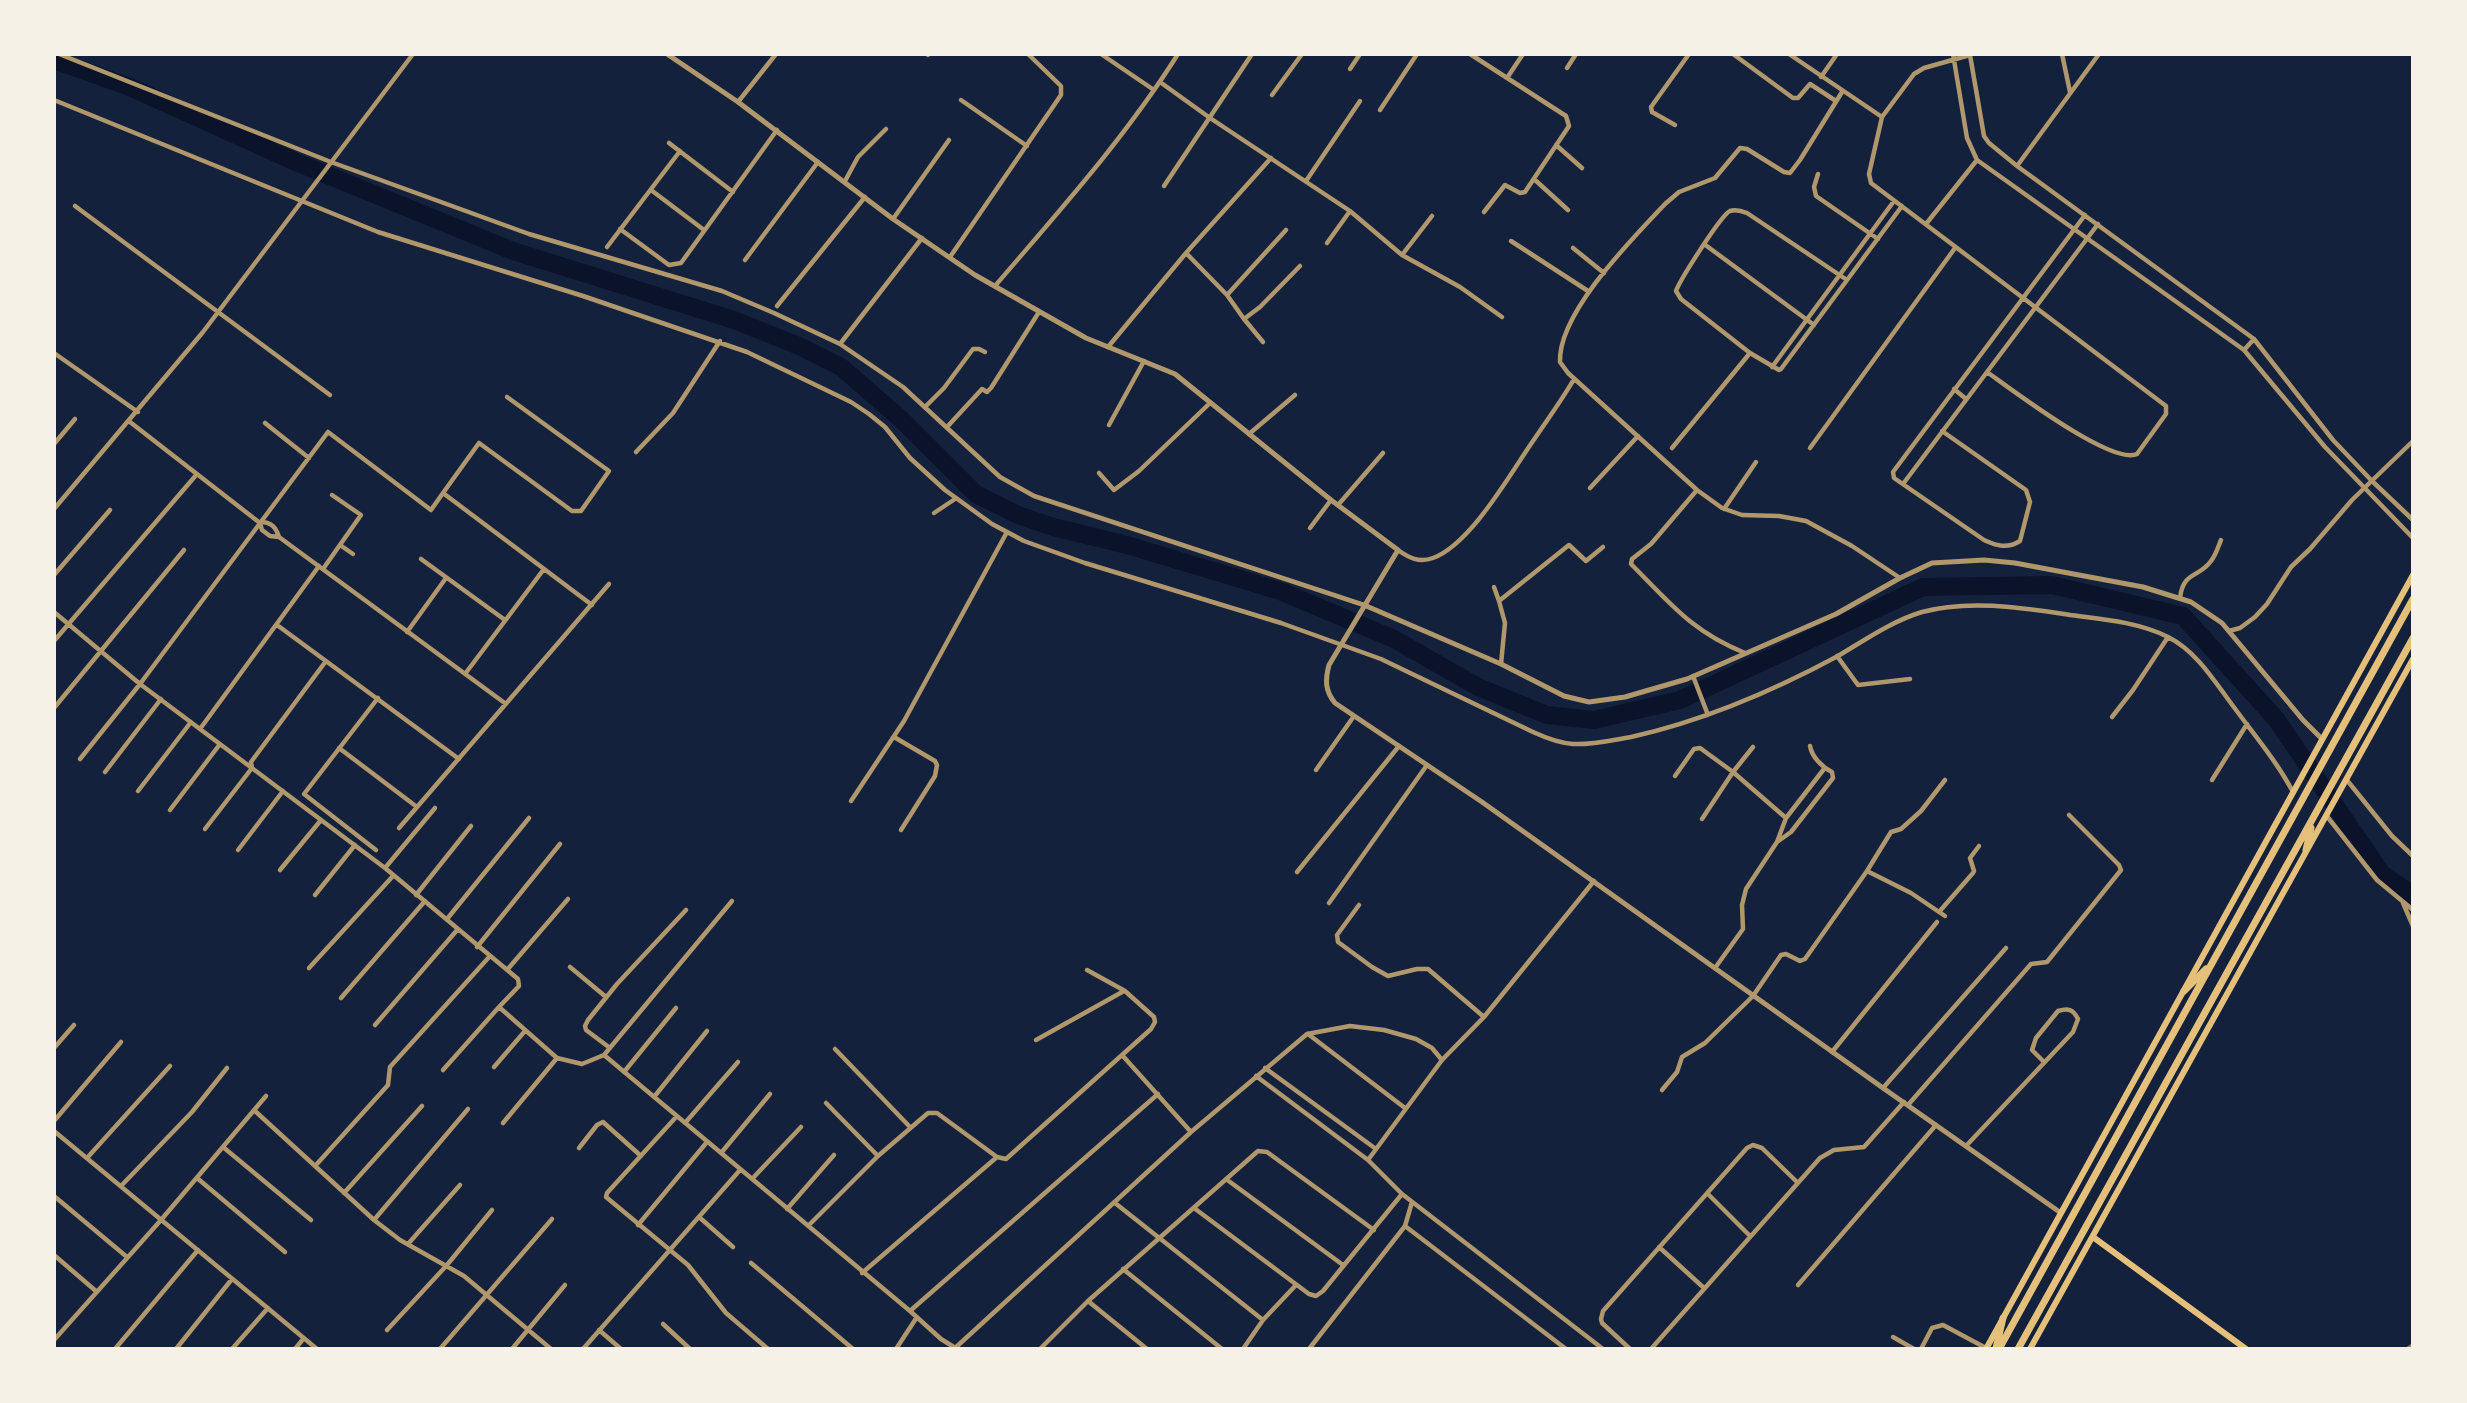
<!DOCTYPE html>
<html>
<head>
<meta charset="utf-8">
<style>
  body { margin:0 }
  #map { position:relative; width:2467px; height:1403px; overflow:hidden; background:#14213d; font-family:"Exo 2",sans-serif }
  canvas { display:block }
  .frame { position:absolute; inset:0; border:56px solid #f6f1e7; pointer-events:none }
</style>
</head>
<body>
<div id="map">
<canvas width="2467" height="1403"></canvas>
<div class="frame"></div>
</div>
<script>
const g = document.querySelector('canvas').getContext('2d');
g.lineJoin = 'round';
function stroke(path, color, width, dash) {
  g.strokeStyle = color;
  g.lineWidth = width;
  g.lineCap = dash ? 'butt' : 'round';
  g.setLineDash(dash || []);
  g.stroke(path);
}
const river = new Path2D(`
  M54,60L130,87L298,163L513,251L734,320L799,346L841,367L901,419L976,494L1018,515L1053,527L1127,545L1280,591L1394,639L1478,687L1547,715L1594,720L1680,700L1923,587L2052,585L2183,616L2276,719L2382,874L2413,895`);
const minor = new Path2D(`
  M59,54L331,162L529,234L722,291L774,313L840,344L903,387L1000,477L1034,496L1364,605
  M927,54L928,55
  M1101,54L1154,90
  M1470,54L1566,116L1569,126L1525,192L1520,193L1505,185L1484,212
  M1733,54L1793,98H1798L1810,84L1836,101
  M1789,54L1882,117
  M1953,54L1967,138L1977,160L2244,350L2325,447L2413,538
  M2062,54L2070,92
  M1970,55L1924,68L1914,74L1882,117L1869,174L1871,183L2166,406V414L2137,454C2112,466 2011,389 1987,372
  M1970,55L1984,136L1989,143L2017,166L2254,339L2333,440L2372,481L2413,520
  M1567,68L1576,54
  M1350,69L1360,54
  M1821,77L1837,54
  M1507,78L1523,54
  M1160,82L1210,118L1350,211L1402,255L1460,287L1502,317
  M1842,92L1800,160L1790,173L1784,172L1747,149L1740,148L1715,178L1679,192L1665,204C1633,238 1558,313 1560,362L1568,373L1697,490L1722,508L1742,515L1779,516L1806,521L1852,546L1900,578
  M1272,95L1302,54
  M54,100L378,232L583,296L747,352L851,402L869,414L885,427L910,458L945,490L992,524L1024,541L1085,563L1281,623L1381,659L1533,732C1546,738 1559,743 1573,744C1593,745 1612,740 1631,737C1703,721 1773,691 1838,656C1865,640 1892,621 1922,612C1969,599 2023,608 2070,615C2101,619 2139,622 2168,637C2198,652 2216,684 2236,710C2256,737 2277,762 2293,792
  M961,100L1027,146
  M738,102L776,54
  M1380,110L1417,54
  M1675,125L1652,112L1651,107L1689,54
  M669,143L733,192
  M1556,145L1582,168
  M2017,166L2099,54
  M1818,174L1814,187L1816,196L1878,239
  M1534,179L1568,210
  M845,181L858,157L886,129
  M1306,181L1360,101
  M1164,186L1252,54
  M651,190L704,230
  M75,206L330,395
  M893,219L949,140
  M1926,224L1977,160
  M620,229L669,265L681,263L777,130
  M1511,241L1588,291
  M1327,243L1350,211
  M1704,244L1814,325
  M607,247L680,151
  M1573,248L1604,273
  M1186,253L1227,295L1244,319L1260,307L1300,266
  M1402,255L1432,216
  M950,257L1061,95V86L1028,54
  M745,260L818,162
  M1847,280L1747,213C1742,211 1736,209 1730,211C1721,215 1680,280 1676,291L1681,299L1750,353L1779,370L1781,369L1902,206
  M995,286C1059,211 1125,138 1178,54
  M1227,295L1286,230
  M777,306L865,197
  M1244,319L1263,342
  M840,344L922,238
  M1108,347L1186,253L1271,158
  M2244,350L2254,339
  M54,353L138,412
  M1772,367L1894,201
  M1954,389L1966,399
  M926,406L944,388L973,349H979L985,352
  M130,422L260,523
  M265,423L309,458
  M1109,425L1144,361
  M947,427L982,389L987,392L991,388L1039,312
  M1942,431L2026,490L2030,502L2020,541C2007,549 1997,546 1984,540L1894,478L1893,472L2085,215
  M1249,434L1295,395
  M54,444L75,419
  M1672,448L1750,353
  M1810,448L1955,248
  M636,452L673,413L720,341
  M1099,473L1114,490L1139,471L1210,403
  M1903,484L2098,224
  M1590,488L1638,436
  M1697,490L1651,544L1632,559L1631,564C1670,603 1692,632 1745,653
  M443,493L479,443L572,511H581L609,471L507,397
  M1338,505L1383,453
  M54,509L203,332L413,54
  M1724,509L1756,462
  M934,513L955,499
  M261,522C272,522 276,528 279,537
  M260,523L262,530L270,536L279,537L506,704
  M1310,528L1331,500
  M340,545L353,554
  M1398,550C1409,558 1419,563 1433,558C1471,544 1510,474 1533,441C1547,420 1562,400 1574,379
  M421,559L505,620
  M323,569L361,515L332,495
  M54,575L110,510
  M1494,587L1499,601
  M2180,598C2183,571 2199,578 2211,561C2216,555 2218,547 2221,540
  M54,612L140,684L385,868L518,979L519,986L499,1007L557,1058L582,1064L604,1055L910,1311L941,1339L957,1349
  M277,625L459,759
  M2229,631L2240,628L2255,617L2267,604L2291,567L2310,549L2352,500L2413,441
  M407,632L446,578
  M54,641L197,474
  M1837,656L1858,685L1910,679
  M1501,664L1505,623L1499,601L1569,545L1586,561L1603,547
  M465,674L544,569
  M1693,676L1708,715
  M54,708L184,550
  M2112,717L2133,690L2168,637
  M200,729L319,566
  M894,737L935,761L937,765L935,776L901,830
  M339,748L417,807
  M80,759L140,684L328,432L431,510L443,493L592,605
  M1316,770L1354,716
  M105,772L161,699
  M1675,776L1694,749L1700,748L1733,772L1786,818
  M2346,779L2392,836L2413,856
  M2212,780L2247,724
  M138,791L191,722
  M851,801L904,721L1007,532
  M170,810L220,744
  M2326,815L2377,880L2413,910
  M1702,819L1733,772L1753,747
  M399,828L609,584
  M205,829L252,768L251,762L326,661
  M1777,842L1791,832L1833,778L1832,772C1822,767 1812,757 1810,746
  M238,850L283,791
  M376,850L304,794L378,698
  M385,868L435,808
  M280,870L321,820
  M1867,871L1891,832L1901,829L1921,811L1945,780
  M1297,872L1399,746
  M315,895L355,845
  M416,895L471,826
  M1329,903L1427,765
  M2403,903L2413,926
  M1359,905L1337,935L1338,942L1372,967L1388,976L1417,969H1428L1484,1017
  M1939,912L1973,873L1974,871L1970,858L1979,846
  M447,919L529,818
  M477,947L560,844
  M570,967L606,997
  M309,968L393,876
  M1715,968L1743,929L1742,905L1746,889L1777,842L1786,818L1824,769
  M507,970L568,899
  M1087,970L1125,991L1154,1017L1155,1022L1151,1029L1122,1055L1191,1132
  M341,998L425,901
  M375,1025L458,929
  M1308,1034L1405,1108
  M1036,1040L1124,991
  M54,1048L74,1025
  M610,1048L586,1030L585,1026L588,1020L617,984L686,910
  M835,1049L910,1127
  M1832,1052L1937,922
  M604,1055L732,901
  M494,1067L525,1031
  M1265,1068L1376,1149
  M443,1070L499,1007
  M624,1072L676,1008
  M1256,1076L1368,1160L1402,1194L1603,1349
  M1883,1088L2006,948
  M1662,1090L1677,1072L1682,1057L1705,1043L1753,996L1781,955L1786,954L1800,961L1805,959L1867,871L1911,893L1945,916
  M654,1097L707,1031
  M826,1103L878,1156
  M1908,1105L2031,964L2047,962L2121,870L2119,865L2069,815
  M255,1111L374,1220L400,1240L464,1276L551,1349
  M677,1116L607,1193L606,1197L688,1265L726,1313L768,1349
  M54,1121L121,1042
  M503,1123L557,1058
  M685,1123L738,1062
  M54,1131L317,1349
  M1966,1146L2073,1032L2078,1019C2073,1009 2068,1008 2058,1011L2036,1038L2032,1050L2044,1062
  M223,1147L311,1220
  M579,1148L597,1125L603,1122L641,1156
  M721,1153L770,1094
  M87,1158L170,1066
  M1368,1160L1442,1060L1484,1017L1594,881
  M316,1165L388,1085L390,1067L490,956
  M197,1178L285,1252
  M752,1179L801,1127
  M1226,1179L1343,1265
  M121,1186L192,1112L227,1068
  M344,1193L422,1106
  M1707,1193L1750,1236
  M54,1196L127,1257
  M1115,1203L1263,1320
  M1194,1208L1309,1294L1316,1296L1323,1291L1402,1194
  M787,1209L834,1155
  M699,1217L733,1247
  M374,1220L468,1109
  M638,1225L707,1142
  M808,1226L878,1156L928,1113H937L997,1157L1006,1159L1122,1055
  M1405,1226L1412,1202
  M408,1244L460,1185
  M1659,1247L1704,1288
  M54,1255L97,1292
  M751,1263L853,1349
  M1123,1269L1222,1349
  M862,1273L997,1157
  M1798,1285L1936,1125
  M1088,1301L1147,1349
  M910,1311L1158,1094
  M663,1324L690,1349
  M387,1330L447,1265L492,1210
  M599,1330L621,1349
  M1893,1337L1914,1349
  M54,1340L161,1220L266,1096
  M115,1349L198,1250
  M176,1349L232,1279
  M232,1349L268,1308
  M295,1349L304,1338
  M440,1349L552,1219
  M512,1349L565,1285
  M583,1349L740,1170
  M896,1349L917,1317
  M954,1349L1191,1132L1307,1034L1350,1026L1384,1030L1416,1039L1432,1048L1442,1060
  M1040,1349L1088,1301L1258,1151L1267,1152L1374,1230
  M1243,1349L1263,1320L1296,1285
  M1309,1349L1405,1226L1566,1349
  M1630,1349L1602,1323L1601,1319L1603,1311L1747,1148L1753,1145L1762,1148L1798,1183
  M1651,1349L1820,1158L1834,1150L1864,1147L1904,1102
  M1921,1349L1932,1328L1943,1325L1986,1348`);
const tertiary = new Path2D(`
  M667,54L738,102L893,219L975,275L1086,338L1175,374L1331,500L1398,550L1329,665C1325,680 1325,691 1335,703L1482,802L1883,1088L2061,1213
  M1364,605L1501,664L1564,696L1589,702L1625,697L1687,679L1836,614L1900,578L1932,563L1984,560L2015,563L2143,587L2191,602L2222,623L2303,720L2322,739`);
const secondary = new Path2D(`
  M2093,1237L2246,1349
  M1986,1349L2413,575
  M2030,1349L2413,659`);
const trunk = new Path2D(`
  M2306,850L2311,828
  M2184,991L2206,969
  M1996,1348L2003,1318
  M1999,1349L2413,599
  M2018,1349L2413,638`);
const rail = new Path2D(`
  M2406,1349L2413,1344`);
stroke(river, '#0b132b', 18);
stroke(minor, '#b1986c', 4.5);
stroke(tertiary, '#b1986c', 5);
stroke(secondary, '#e5c07b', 6);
stroke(trunk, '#e5c07b', 7);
stroke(rail, '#918062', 2.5);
</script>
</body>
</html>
